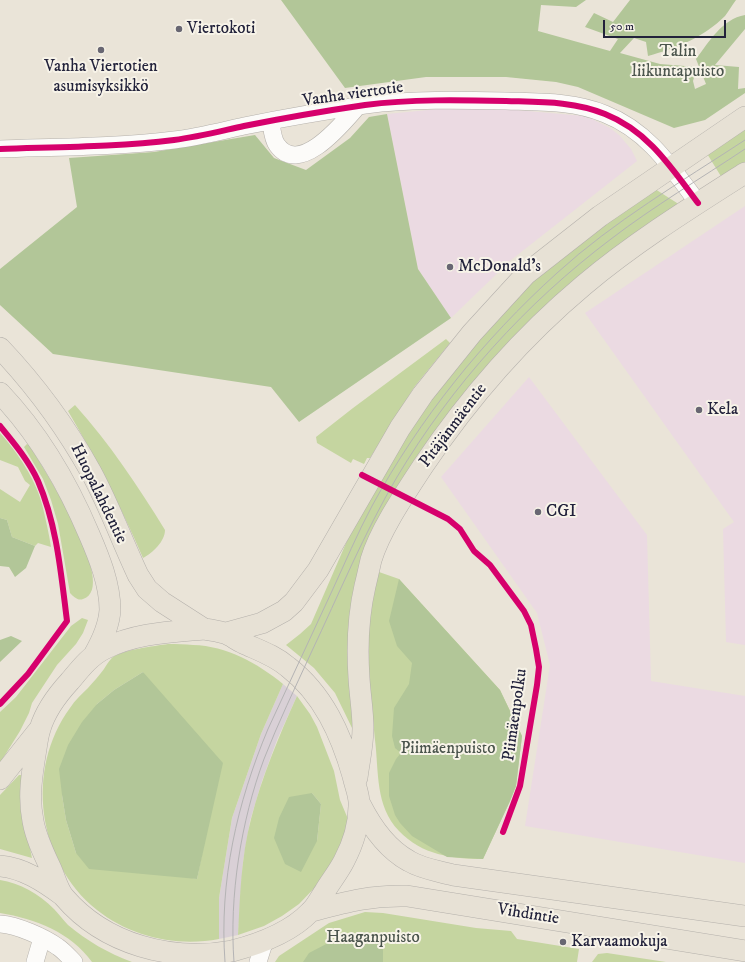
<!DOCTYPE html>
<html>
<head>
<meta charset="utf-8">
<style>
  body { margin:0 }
  #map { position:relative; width:745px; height:962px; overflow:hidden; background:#eae4d8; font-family:"IM FELL DW Pica",serif }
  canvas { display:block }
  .scale { position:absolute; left:603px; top:20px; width:123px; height:18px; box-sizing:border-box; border:2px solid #22223b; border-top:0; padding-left:5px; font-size:12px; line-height:14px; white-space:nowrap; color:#22223b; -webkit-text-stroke:3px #f7f3e8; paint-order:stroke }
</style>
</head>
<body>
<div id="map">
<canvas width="745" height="962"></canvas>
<div class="scale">50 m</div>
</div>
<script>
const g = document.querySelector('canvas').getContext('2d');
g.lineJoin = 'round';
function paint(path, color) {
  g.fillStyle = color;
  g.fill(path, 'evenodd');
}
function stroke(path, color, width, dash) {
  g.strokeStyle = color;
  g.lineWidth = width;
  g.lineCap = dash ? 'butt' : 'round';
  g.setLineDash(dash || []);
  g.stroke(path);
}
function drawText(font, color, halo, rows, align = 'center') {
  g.font = font + ' "IM FELL DW Pica",serif';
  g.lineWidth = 4;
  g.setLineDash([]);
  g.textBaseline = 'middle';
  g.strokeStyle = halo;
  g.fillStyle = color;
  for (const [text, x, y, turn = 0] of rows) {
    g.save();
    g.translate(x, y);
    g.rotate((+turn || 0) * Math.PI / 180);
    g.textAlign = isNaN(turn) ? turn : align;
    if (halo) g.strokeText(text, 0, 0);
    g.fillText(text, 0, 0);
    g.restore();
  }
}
const built = new Path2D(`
  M449,108L516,110L584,116L592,119L610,128L619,135L631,149L637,161L511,260L451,318L418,269L387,114Z
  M745,206V645L726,642L723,529L734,522L585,313Z
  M529,377L647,535L651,681L745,696V863L525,826L550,665L537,613L441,477Z`);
const industrial = new Path2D(`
  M283,684L297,696L277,740L262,781L250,821L243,862L238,935L219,939V898L232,818L261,734Z`);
const green = new Path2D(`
  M745,126V164L722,178L706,152Z
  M655,189L677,203L678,207L512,345L355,584L350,612L349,631L354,727L352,728L335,693L314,668L286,645L300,634L311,624L350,534L397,446L459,358L541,273L568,250Z
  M446,339L450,343L415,386L370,458H367L364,464L353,459L351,463L317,443L316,437L353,408Z
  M75,405C110,444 138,486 165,530C165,541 153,553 143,558C121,507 96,459 68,411Z
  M0,433C18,453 37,481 43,508C46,521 49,534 51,547L38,543L35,546L12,537L7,520L0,518V489L20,502L30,485L25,481L18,467L0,460Z
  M27,444L29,445C41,464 121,588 83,599C78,601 74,597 70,593L58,524L51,500L43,479L24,447Z
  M379,572L399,579L500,690L522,736L516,786L510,801L483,859C452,859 422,855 399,831C375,806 379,772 375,740C373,715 368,690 367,665C365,635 370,600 379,572Z
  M82,618L88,620L83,633L76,644L57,665L32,703L29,713L20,731L0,763V712L16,697L71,626Z
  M168,644C177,644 185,644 193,645C227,646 257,663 283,684L261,734L232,818L219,898V939C177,947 131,937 97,910C37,862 25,769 70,708C75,700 82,694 88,688C93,682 99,676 104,669C106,666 108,662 111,659C118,650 156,646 168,644ZM143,672L204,844L197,879L76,853L66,820L62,795L97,704L114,690Z
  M297,696L310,714L317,727L334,771L340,800L348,819L341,847L323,879L299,904L282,916L264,926L238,935C240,897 241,857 251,819C262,776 279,736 297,696ZM312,793L321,804L317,841Z
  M19,775H22L21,805L32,858L0,849V795Z
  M0,880C20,883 39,894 54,909C59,914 63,920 68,925C87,941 108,953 132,962H92C70,932 36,919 0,913Z
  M365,912L383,913L476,928L511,931L517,939L579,949L577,962H275L279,956L329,923Z
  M607,953L666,962H592L598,954Z`);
const forest = new Path2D(`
  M281,0H586L576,7L541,5L538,31L610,51L618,39L585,27L594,13L613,22L630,0H736C732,5 729,11 725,16C704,37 677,48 648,56L646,42L634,38L620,53L660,64L697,67L693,81L695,89L706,84L696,59C709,42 722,19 745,15V29L715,65L739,67L738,89L745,88V93L705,120L674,128L578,87L556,82L506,77H426L345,88Z
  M387,114L418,269L451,318L299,422L271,387L53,354L0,305V269L77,207L69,158L154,152L255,135L274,158L306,170L350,138L369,117Z
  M0,518L7,520L12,537L35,546L26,568L15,577L9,567L0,566Z
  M399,579L500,690L522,736L516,786L510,801L483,859L447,857L412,836L400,823L395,815L389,796V773L396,759L401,753L395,748L392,736L394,708L409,684L412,663L397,646L389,621Z
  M11,636L22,641L0,662V640Z
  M143,672L223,763L197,879L89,869L76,853L66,820L62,795L59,769L68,745L82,722L97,704L114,690Z
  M312,793L321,804L317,841L301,872L285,864L274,838L279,818L289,797Z
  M357,933L383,939V962H303L309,953L330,942Z`);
const minor = new Path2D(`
  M271,121C272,128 272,138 277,145C300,177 343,123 358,106
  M0,149C58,147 117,147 174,140C198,137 221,131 244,126C284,118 324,111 365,105C412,99 459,100 506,101C539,102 574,101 605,114C648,131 671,167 698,203
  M0,924C17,925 44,937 58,947C64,951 69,957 74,962
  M35,962L42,938
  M258,962L265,940`);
const major = new Path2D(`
  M0,348C36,386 66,427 91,472C109,505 122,541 138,575L147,589L162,602L204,629
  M0,393C39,434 67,482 89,534C99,557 110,584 110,610C109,626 102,641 94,655
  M204,629C211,630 218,631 224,633C231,635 236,640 243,643C258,650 274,655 288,667C323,694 341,734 353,776C355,786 360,796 359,806C359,825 353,844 344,861C339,871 331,881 325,891C320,898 316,907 310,912C290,933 259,944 232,951C172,962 105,945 64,897C58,890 55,878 51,869C44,854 36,838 33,821C28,797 32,773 36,749C37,742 38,735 40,729C45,712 58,694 70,681C80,669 90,656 104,649C135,633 170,632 204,629Z
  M226,633L262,623L284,611L294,602L318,570L400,428L423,394L472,333L526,274L600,216L745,117
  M357,778C359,762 363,745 363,728C363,712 360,695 359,678C357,648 358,616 365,586C367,578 369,569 371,560C380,530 406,492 423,466C468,399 522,337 584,285C634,243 690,208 745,173
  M0,779L38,731
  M360,804C371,826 387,849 409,861C422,869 439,871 453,875L745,916
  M0,866C23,868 43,881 62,895
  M312,911C346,902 371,895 407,896L745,951`);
const tram = new Path2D(`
  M225,962C219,881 237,803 268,729C289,683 311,637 332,591C345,563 357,534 372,506C420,418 483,340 557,273C614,221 681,182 745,140
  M234,962C229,896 241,821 264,759C278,723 295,688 311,653C339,594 364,533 397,477C452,385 526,303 611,239C654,206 700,179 745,149`);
const cycleway = new Path2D(`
  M0,149C58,147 117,147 174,140C198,137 221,131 244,126C284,118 324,111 365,105C412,99 459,100 506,101C539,102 574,101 605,114C648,131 671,167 698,203
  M0,426C14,443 29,461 38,481C57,525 61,574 67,621L28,674L0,704
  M362,475L448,519L460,529L474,551L490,565L524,611L531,625L536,649L539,667L537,685L520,786L503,832`);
const markers = [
  [179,29,4,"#686672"],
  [101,50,4,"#686672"],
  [450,267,4,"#686672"],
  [699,410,4,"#686672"],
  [538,512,4,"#686672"],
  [563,942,4,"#686672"]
];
const poiNames = [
  ["Viertokoti",187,29],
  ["Vanha Viertotien",101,67,"center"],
  ["asumisyksikkö",101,87,"center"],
  ["McDonald's",458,267],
  ["Kela",707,410],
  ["CGI",546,512],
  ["Karvaamokuja",571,942]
];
const parkNames = [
  ["Talin",678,52],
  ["liikuntapuisto",678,72],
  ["Piimäenpuisto",448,749],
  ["Haaganpuisto",373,938]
];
const streetNames = [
  ["Vanha viertotie",353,95,-8],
  ["Pitäjänmäentie",454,426,-53],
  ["Huopalahdentie",98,494,64],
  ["Piimäenpolku",516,715,-82],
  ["Vihdintie",528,915,9]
];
paint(built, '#ebdae2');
paint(industrial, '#d9d0d6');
paint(green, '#c5d5a0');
paint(forest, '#b2c698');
stroke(minor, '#b4b0ab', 18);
stroke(major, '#b4b0ab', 22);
stroke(minor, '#fcfbf9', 17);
stroke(major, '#e7e1d5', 21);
stroke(tram, '#b4b3b4', 1);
stroke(cycleway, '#d6006c', 6);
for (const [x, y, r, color] of markers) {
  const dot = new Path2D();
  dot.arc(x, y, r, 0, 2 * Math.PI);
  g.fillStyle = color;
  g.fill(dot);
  stroke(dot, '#f7f3e8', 1.5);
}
drawText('17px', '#22223b', '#f7f3e8', poiNames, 'left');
drawText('17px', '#4a544c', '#f7f3e8', parkNames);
drawText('17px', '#22223b', '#f7f3e8', streetNames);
</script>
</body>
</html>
